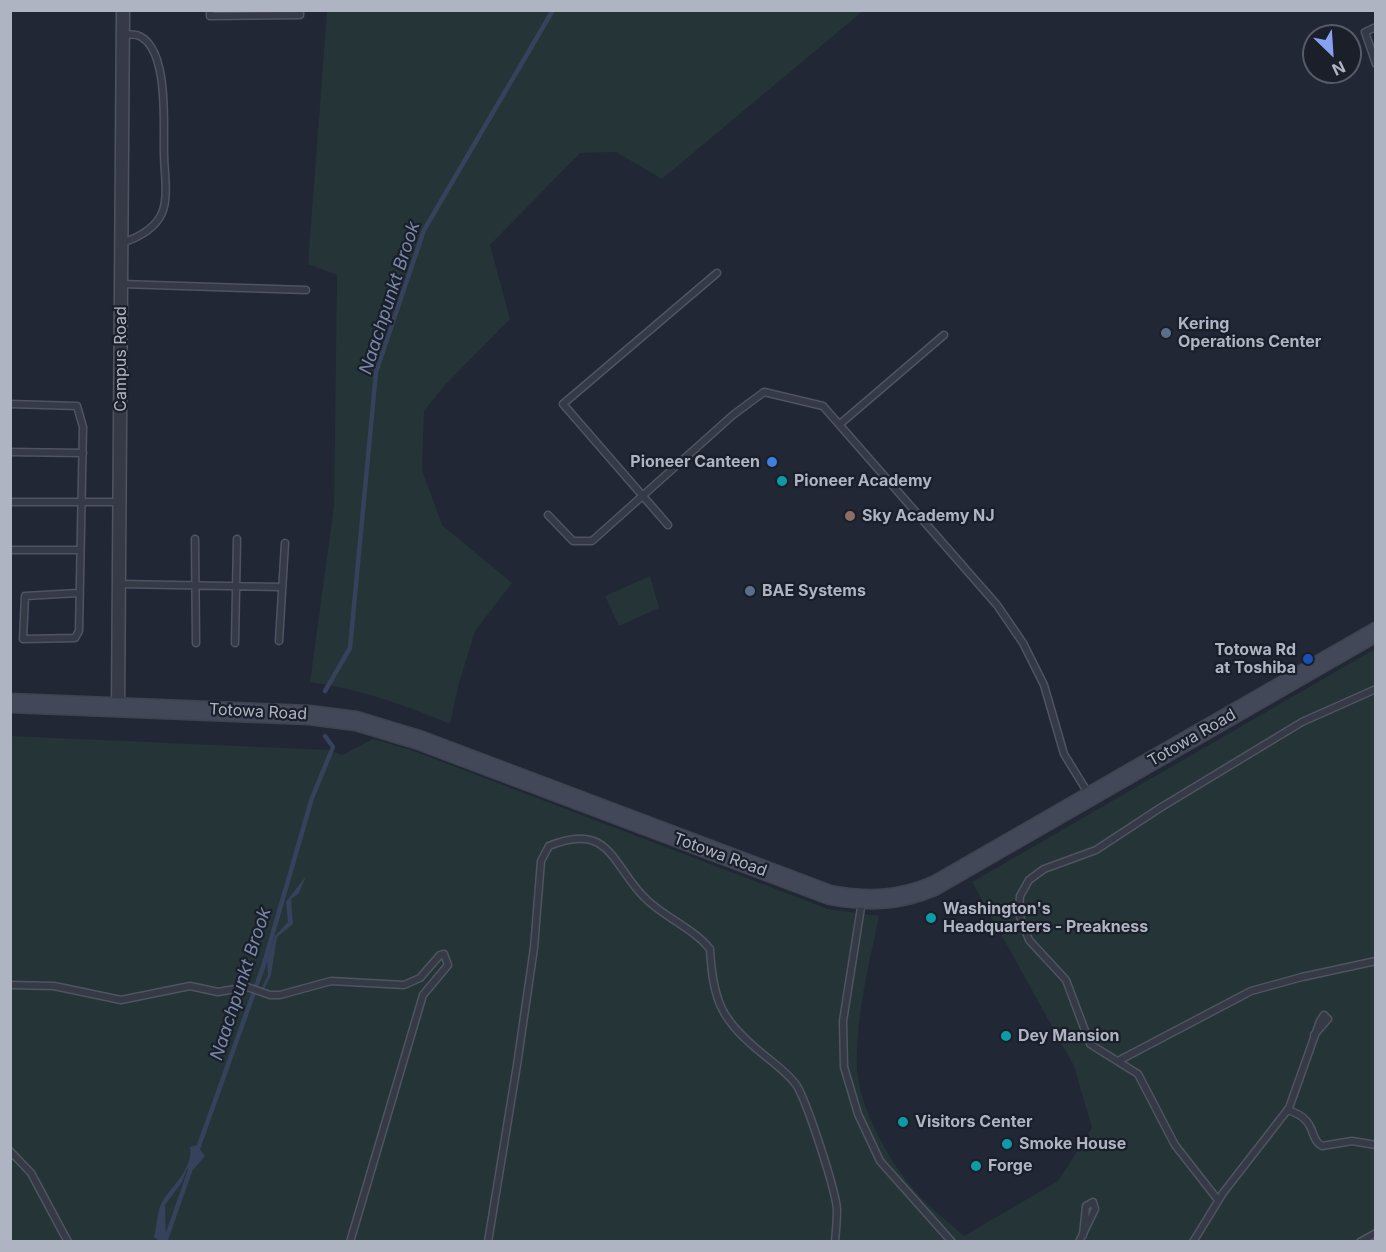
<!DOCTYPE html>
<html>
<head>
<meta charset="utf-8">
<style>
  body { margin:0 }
  #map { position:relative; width:1386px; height:1252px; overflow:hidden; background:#212735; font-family:Inter,sans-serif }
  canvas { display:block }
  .frame { position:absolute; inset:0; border:12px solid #afb4c3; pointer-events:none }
  .north { position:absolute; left:1302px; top:24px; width:60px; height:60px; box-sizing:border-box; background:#1a1f2a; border:2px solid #565b67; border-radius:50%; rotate:155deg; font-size:16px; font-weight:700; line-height:24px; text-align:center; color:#afb4c3 }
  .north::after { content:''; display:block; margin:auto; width:21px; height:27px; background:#87a3ef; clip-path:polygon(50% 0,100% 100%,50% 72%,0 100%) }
</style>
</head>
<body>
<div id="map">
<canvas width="1386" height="1252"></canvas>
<div class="frame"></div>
<div class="north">N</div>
</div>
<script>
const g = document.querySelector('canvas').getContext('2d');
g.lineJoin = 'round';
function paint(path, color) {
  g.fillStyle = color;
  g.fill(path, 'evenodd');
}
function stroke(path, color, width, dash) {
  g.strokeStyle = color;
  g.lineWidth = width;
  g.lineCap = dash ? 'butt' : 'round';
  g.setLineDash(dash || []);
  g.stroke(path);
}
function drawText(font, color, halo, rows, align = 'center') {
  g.font = font + ' Inter,sans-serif';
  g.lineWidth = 4.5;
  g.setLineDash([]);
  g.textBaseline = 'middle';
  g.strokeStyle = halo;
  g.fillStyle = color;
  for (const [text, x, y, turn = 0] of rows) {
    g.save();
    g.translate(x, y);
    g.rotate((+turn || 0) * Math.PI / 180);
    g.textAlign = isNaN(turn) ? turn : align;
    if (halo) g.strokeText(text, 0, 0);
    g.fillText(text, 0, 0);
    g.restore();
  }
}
const green = new Path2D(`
  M327,11H863L662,179L616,152L580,153L490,245L510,319L444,386L424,411L422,470L442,525L512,583L475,631L459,683L450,724C406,705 358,689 310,682L334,506L337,275L308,264Z
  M650,576L659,608L619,626L605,596Z
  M1375,649V1241L11,1242V736L329,750L342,755L373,739L411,750L828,909L879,916C869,965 856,1015 857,1066C858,1106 890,1164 917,1193C931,1209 949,1222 964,1236L1058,1181L1092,1128L1074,1066L972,882Z`);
const water = new Path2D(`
  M306,876L299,893L291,899L293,924L277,937L271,975L264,989H261L268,975L267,960L275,936L288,922L286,902Z
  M197,1145L205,1156L193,1170L187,1169L182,1182L165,1205C166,1218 164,1229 168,1241H160L154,1237C157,1227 157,1213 161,1204C170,1187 194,1169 190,1147Z`);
const stream = new Path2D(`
  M325,691L350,648L376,372L424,230L553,10
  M197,1151L263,967L312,798L333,747L325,736
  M165,1242L192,1165`);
const lane = new Path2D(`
  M210,10V16L300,15V10
  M1376,27L1365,32L1376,64
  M122,243C137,238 155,229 162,213C169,197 164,171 164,153C163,127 170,46 137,35C133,34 127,35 123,34
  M121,284L306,290
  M10,404L77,406L83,427L79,631L75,638L23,639L25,596L78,593
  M840,424L944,335
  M10,452L83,453
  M10,502H119
  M548,515L573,541H592L733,415L764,392L823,406L997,605L1023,643L1044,685L1064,754L1088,793
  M668,525L563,404L717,273
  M195,539L196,643
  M10,550H80
  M119,584L281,587
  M279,641L285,543
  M235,643L237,539
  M862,901L843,1021L844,1067L858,1114L880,1161L952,1242
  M10,985L54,986L121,1000L190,986L218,992L247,987L270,995H280L331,981L404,985L420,978L440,955L444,954L448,965L423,995L350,1242
  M1118,1061L1251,991L1302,977L1376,961
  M1287,1110C1319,1119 1308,1139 1322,1146L1352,1141L1376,1145
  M10,1151L31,1173L68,1242
  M1218,1200L1175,1145L1138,1074L1090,1044L1066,980L1029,940L1019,914L1020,896L1029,880L1044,869L1096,850L1160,808L1302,722L1376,689
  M488,1242L517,1065L534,948L541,861L549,846C610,821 612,865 644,897C663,917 692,927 710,949C713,1003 722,1021 764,1055C775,1064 789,1074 797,1086C808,1105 835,1188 837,1209C837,1220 836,1231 835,1242
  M1079,1242L1095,1209L1093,1202L1086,1206L1083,1235
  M1193,1242L1223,1193L1289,1108L1320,1021L1324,1015L1328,1019L1314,1035
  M1360,1242L1376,1233`);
const street = new Path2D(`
  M118,707L123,10`);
const secondary = new Path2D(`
  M10,703L309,715L356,721L419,740L830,895C868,902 899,901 934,886L1376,632`);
const markers = [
  [1166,333,6,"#5c6f8a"],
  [772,462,6,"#3f7fe0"],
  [782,481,6,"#0f9aa8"],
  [850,516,6,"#8d6e63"],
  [750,591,6,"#5c6f8a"],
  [1308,659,6,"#1a4fb4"],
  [931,918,6,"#0f9aa8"],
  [1006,1036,6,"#0f9aa8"],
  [903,1122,6,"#0f9aa8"],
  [1007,1144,6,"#0f9aa8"],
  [976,1166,6,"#0f9aa8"]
];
const poiNames = [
  ["Kering",1178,324],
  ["Operations Center",1178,342],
  ["Pioneer Canteen",760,462,"right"],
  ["Pioneer Academy",794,481],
  ["Sky Academy NJ",862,516],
  ["BAE Systems",762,591],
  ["Totowa Rd",1296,650,"right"],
  ["at Toshiba",1296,668,"right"],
  ["Washington's",943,909],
  ["Headquarters - Preakness",943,927],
  ["Dey Mansion",1018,1036],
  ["Visitors Center",915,1122],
  ["Smoke House",1019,1144],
  ["Forge",988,1166]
];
const streetNames = [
  ["Campus Road",121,359,-90],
  ["Totowa Road",258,712,3],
  ["Totowa Road",1192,738,-30],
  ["Totowa Road",720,855,20]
];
const waterNames = [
  ["Naachpunkt Brook",390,298,-72],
  ["Naachpunkt Brook",241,984,-72]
];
paint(green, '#243437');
paint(water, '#36415c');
stroke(stream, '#36415c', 4.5);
stroke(lane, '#4f5461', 9);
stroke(street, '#4f5461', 15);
stroke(secondary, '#3e434f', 21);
stroke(lane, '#353a46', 6);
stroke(street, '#353a46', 12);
stroke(secondary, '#434859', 18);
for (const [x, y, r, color] of markers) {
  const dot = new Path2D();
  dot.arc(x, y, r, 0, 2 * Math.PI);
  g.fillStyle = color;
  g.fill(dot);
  stroke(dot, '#1a1f2a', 2);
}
drawText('bold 16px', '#afb4c3', '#1a1f2a', poiNames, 'left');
drawText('16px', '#afb4c3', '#1a1f2a', streetNames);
drawText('italic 18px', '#7988aa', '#1a1f2a', waterNames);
</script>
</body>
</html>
